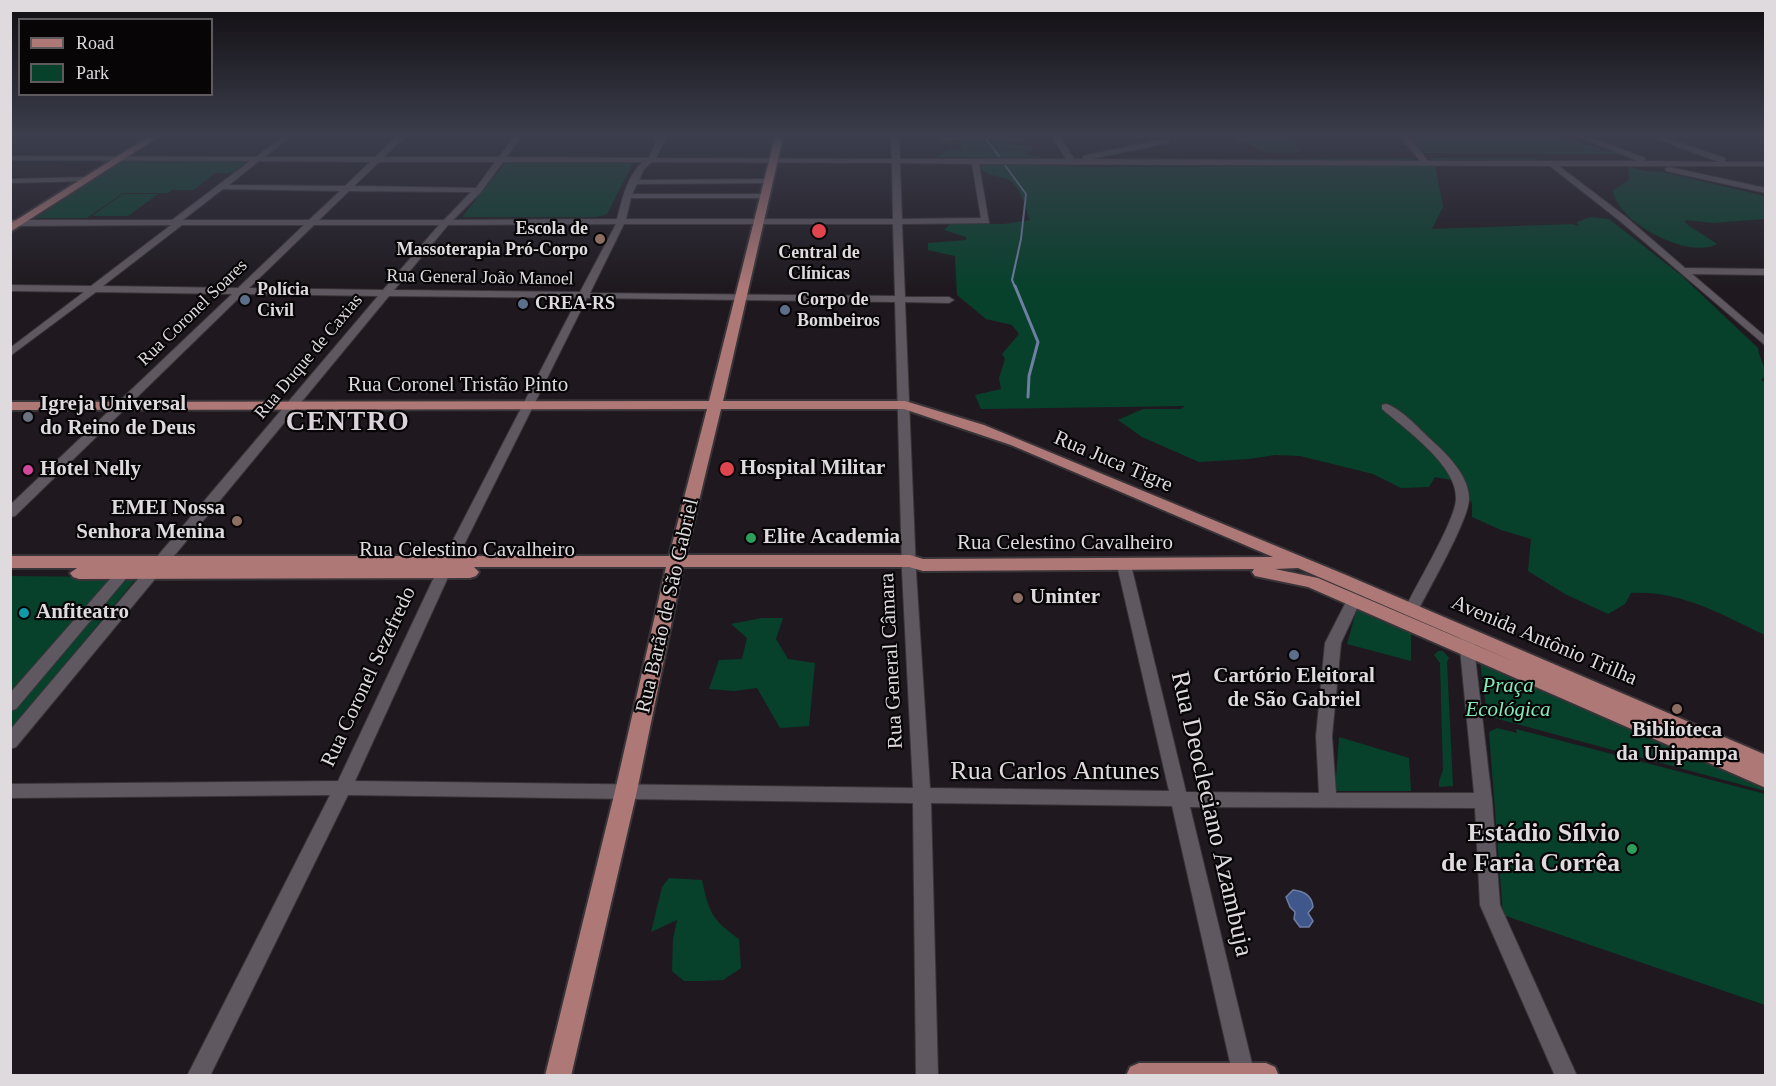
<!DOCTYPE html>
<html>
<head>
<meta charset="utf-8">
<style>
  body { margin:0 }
  #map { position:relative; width:1776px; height:1086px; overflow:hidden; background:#1f191f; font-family:"Times New Roman",serif }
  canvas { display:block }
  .frame { position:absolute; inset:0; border:12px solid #dedade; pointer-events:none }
  .legend { position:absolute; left:18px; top:18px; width:195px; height:78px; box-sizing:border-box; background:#080507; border:2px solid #5e5a5d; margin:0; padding:8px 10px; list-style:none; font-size:18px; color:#dedade }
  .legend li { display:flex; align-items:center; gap:12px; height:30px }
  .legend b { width:30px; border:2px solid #5e5a5d }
</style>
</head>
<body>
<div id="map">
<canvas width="1776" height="1086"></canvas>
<div class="frame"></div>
<ul class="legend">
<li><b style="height:8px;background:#ae7877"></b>Road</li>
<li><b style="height:16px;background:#07412c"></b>Park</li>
</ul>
</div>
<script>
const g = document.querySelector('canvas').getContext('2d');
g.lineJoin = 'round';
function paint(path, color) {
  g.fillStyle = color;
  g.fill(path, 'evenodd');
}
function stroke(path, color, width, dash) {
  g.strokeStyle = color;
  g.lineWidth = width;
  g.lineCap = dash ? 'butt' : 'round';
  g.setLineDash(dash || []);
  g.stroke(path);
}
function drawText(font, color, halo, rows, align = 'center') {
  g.font = font + ' "Times New Roman",serif';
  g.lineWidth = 4.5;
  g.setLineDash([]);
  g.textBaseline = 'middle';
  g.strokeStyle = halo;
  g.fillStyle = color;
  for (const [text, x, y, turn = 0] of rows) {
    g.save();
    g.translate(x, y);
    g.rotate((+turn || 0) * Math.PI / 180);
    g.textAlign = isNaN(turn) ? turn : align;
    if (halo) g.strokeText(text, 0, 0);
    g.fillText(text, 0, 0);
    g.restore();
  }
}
const green = new Path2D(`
  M943,137H1032L1011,144L1030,146L1034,151L1024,153L1045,159L936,157L949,150H961V143L958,140L941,141Z
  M1230,137C1251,137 1280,132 1299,141L1295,147L1299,152L1270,153Z
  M1412,137H1558L1622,154L1422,153Z
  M1412,158L1416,161L1191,162L1189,159Z
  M1429,158H1536L1541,162H1434Z
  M124,160H249L232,173H215L194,190H172L194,173L168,193H123L87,218H36Z
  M505,163H633L607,214L596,217H462Z
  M981,163L1093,167L1435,165L1443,207L1432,229L1572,224L1578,226L1577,222L1590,217L1609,219L1682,276L1758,348C1759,359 1766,366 1765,376L1761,380L1766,383L1765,635C1722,615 1681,590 1631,593L1625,604L1608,614L1565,594L1528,571L1531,539L1501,530L1472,517V504L1462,482L1435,477L1429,487L1401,488L1373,474L1300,456L1275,455L1249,459L1199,462L1142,437L1118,420L1143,409H1181L1185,406L981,409L975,395L1001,389L999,378L1005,359L1002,354L1019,334L1012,325L986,319L957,295L955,256L928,250V243L966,240V237L944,230L950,224H1003L1030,220C1025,207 1021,186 1007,179C998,175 989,177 981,169Z
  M1628,166L1644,171L1662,172L1765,196V219L1713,223L1687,220L1684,221L1688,225L1717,244C1689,260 1616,222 1613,190L1629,180Z
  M123,194H158L128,216H92Z
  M11,576L112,577L11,695Z
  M134,577L136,579L11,729V711L124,579Z
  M1358,605L1411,630V661L1347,644Z
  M762,618H783L776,639L788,659L815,663L809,726L780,728L757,688L734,691L709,689L719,660L742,659L747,638L731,624Z
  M1438,651H1443L1449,658L1447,662L1453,786L1439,787V781L1443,770L1440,663L1434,655Z
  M1480,661L1765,787V791L1487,716Z
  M1497,728L1517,733L1516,729L1765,794V1005L1503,915L1489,732Z
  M1339,737L1409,758L1411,791H1335Z
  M669,878L702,880C709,912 711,919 739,939L741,968L723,980L701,981H684L672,971L673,940L677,920L651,932L662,887Z`);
const water = new Path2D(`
  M1293,890C1304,891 1312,896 1313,907L1308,913L1313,921L1309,927H1300L1294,919L1295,912L1290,907L1286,897Z`);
const streamFar1 = new Path2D(`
  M989,137L986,139L999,156
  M1004,164L1026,194L1021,239L1012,280L1015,287`);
const stream = new Path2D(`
  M1015,286L1038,342L1029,376L1028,397`);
const minor = new Path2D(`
  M282,137H290L265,157H375L396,137H404L384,157H499L514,137H522L506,157L649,158L658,137H666L656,158L892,159L891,137H899L900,159H1066L1052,137H1060L1074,159H1083V156L1165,139L1169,141L1168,143L1090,159L1420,161L1401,137H1409L1428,161H1638L1579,137H1589L1645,158V161L1719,162L1652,137H1663L1725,158V162H1766V166H1559L1626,217L1685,268L1766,269V275L1692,274L1766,337V346L1620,221L1550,166L979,164L989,223L902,224L905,297H949L954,300L949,303L905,302L916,571L930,788L1169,791L1117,565L1124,560L1131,565L1186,792L1319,793L1316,736L1325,643L1349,596H1359L1361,600L1341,643L1332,736L1336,793H1474L1459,639L1461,635H1471L1473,639L1492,800L1500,905L1577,1076H1555L1480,905L1475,808L1190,807L1255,1076H1233L1172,806L931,803L938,1076H916L913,803L348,795L210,1076H187L330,795L10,798V784L338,781L436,573L578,298L389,296L16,747L10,749V730L378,296L243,294L15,516L10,517V505L232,294L96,292L10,356V348L84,292L10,291V285L91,286L171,225L10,226V220H172L250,161L10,160V156L256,157ZM259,161L370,162L345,186L229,185ZM379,162H495L476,188L354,186ZM503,162H643C627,175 622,200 617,219L453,220L481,192ZM652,162L892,163L893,219H626L631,198H765L769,196L765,194H632L637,184L769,183L773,181L769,179L639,180L644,169ZM900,163L972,164L981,218L902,219ZM223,189L340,191L309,220H183ZM349,191L471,192L444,220H319ZM616,224L580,292L394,290L448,225ZM624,224H893L895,296L590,293ZM182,225H304L238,288L103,286ZM314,225H439L383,290L249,288ZM587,298L895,302L902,571L913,788L355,781L450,573Z
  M1669,167L1766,188V193L1666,171L1665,169Z
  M90,177V181H87L10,183V179Z
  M1386,404C1399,407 1419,428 1429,438C1445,452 1469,475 1469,498C1470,518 1429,588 1418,611L1416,615H1406L1404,611C1415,586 1455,522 1456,499C1458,466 1405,429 1382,409V405Z
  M130,560L137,565L135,568L16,709L10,711V693L125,562Z`);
const major = new Path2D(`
  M148,137H158L10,232V224Z
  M775,137H783L723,401H905L984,425L1346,575L1766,755V788L1308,587L1255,576L1252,572L1254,569L923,571L909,567H683L637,791L571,1076H545L615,791L666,567H474L479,572L476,576L470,578L79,579L73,577L70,573L77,568H10V556H669L707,409L10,410V402L709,401ZM721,409H904L1011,445L1273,557L923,559L910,555H686ZM1298,568L1515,662L1318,578L1275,569Z
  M1139,1063H1266L1275,1067L1279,1076H1126L1130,1067Z`);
const markers = [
  [819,231,8,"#e0444e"],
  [600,239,6,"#8d6e63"],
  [245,300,6,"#5c6f8a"],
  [523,304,6,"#5c6f8a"],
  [785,310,6,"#5c6f8a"],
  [28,417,6,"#6b7280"],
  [727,469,8,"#e0444e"],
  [28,470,6,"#d1479c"],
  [237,521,6,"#8d6e63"],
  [751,538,6,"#2e9e5b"],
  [1018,598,6,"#8d6e63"],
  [24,613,6,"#0f9aa8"],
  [1294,655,6,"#5c6f8a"],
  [1677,709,6,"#8d6e63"],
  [1632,849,6,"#2e9e5b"]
];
const farPoinames = [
  ["Escola de",588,229,"right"],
  ["Massoterapia Pró-Corpo",588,250,"right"],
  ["Central de",819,253,"center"],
  ["Clínicas",819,274,"center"],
  ["Polícia",257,290],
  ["Civil",257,311],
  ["Corpo de",797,300],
  ["Bombeiros",797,321],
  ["CREA-RS",535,304]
];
const farStreetnames = [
  ["Rua General João Manoel",480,278,1],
  ["Rua Coronel Soares",193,313,-44],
  ["Rua Duque de Caxias",309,357,-50]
];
const streetNames = [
  ["Rua Coronel Tristão Pinto",458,385],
  ["Rua Juca Tigre",1113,462,23],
  ["Rua Celestino Cavalheiro",1065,543],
  ["Rua Celestino Cavalheiro",467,550],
  ["Rua Barão de São Gabriel",668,606,-77],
  ["Avenida Antônio Trilha",1544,641,23],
  ["Rua General Câmara",892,661,-93],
  ["Rua Coronel Sezefredo",369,677,-65]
];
const poiNames = [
  ["Igreja Universal",40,405],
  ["do Reino de Deus",40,429],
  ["Hospital Militar",740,469],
  ["Hotel Nelly",40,470],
  ["EMEI Nossa",225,509,"right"],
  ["Senhora Menina",225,533,"right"],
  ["Elite Academia",763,538],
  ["Uninter",1030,598],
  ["Anfiteatro",36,613],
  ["Cartório Eleitoral",1294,677,"center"],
  ["de São Gabriel",1294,701,"center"],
  ["Biblioteca",1677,731,"center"],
  ["da Unipampa",1677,755,"center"]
];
const parkNames = [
  ["Praça",1508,686],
  ["Ecológica",1508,710]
];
const nearStreetnames = [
  ["Rua Carlos Antunes",1055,772],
  ["Rua Deocleciano Azambuja",1211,814,77]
];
const nearPoinames = [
  ["Estádio Sílvio",1620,834],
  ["de Faria Corrêa",1620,864]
];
const districtNames = [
  ["CENTRO",348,423]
];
paint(green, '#07412c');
paint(water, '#3f578a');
stroke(water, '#6f7ea3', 1.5);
stroke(streamFar1, '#6f7ea3', 2);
stroke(stream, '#6f7ea3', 3);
stroke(minor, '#383438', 2);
stroke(major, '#383438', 4);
paint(minor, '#605860');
paint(major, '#ae7877');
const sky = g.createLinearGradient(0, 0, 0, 289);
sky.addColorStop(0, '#110e11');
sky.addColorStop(0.47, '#3c3e4d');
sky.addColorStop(1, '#3c3e4d00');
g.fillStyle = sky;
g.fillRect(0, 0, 1776, 289);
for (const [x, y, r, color] of markers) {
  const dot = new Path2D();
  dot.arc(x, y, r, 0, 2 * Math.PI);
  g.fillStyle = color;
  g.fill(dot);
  stroke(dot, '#080507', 2);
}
drawText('bold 18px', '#dedade', '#080507', farPoinames, 'left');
drawText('18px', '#dedade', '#080507', farStreetnames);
drawText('21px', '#dedade', '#080507', streetNames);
drawText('bold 21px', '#dedade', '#080507', poiNames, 'left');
drawText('italic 21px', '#84eabb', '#080507', parkNames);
drawText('26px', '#dedade', '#080507', nearStreetnames);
drawText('bold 26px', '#dedade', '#080507', nearPoinames, 'right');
g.letterSpacing = '1.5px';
drawText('bold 27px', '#dbd2db', '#080507', districtNames);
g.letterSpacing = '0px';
</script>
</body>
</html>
